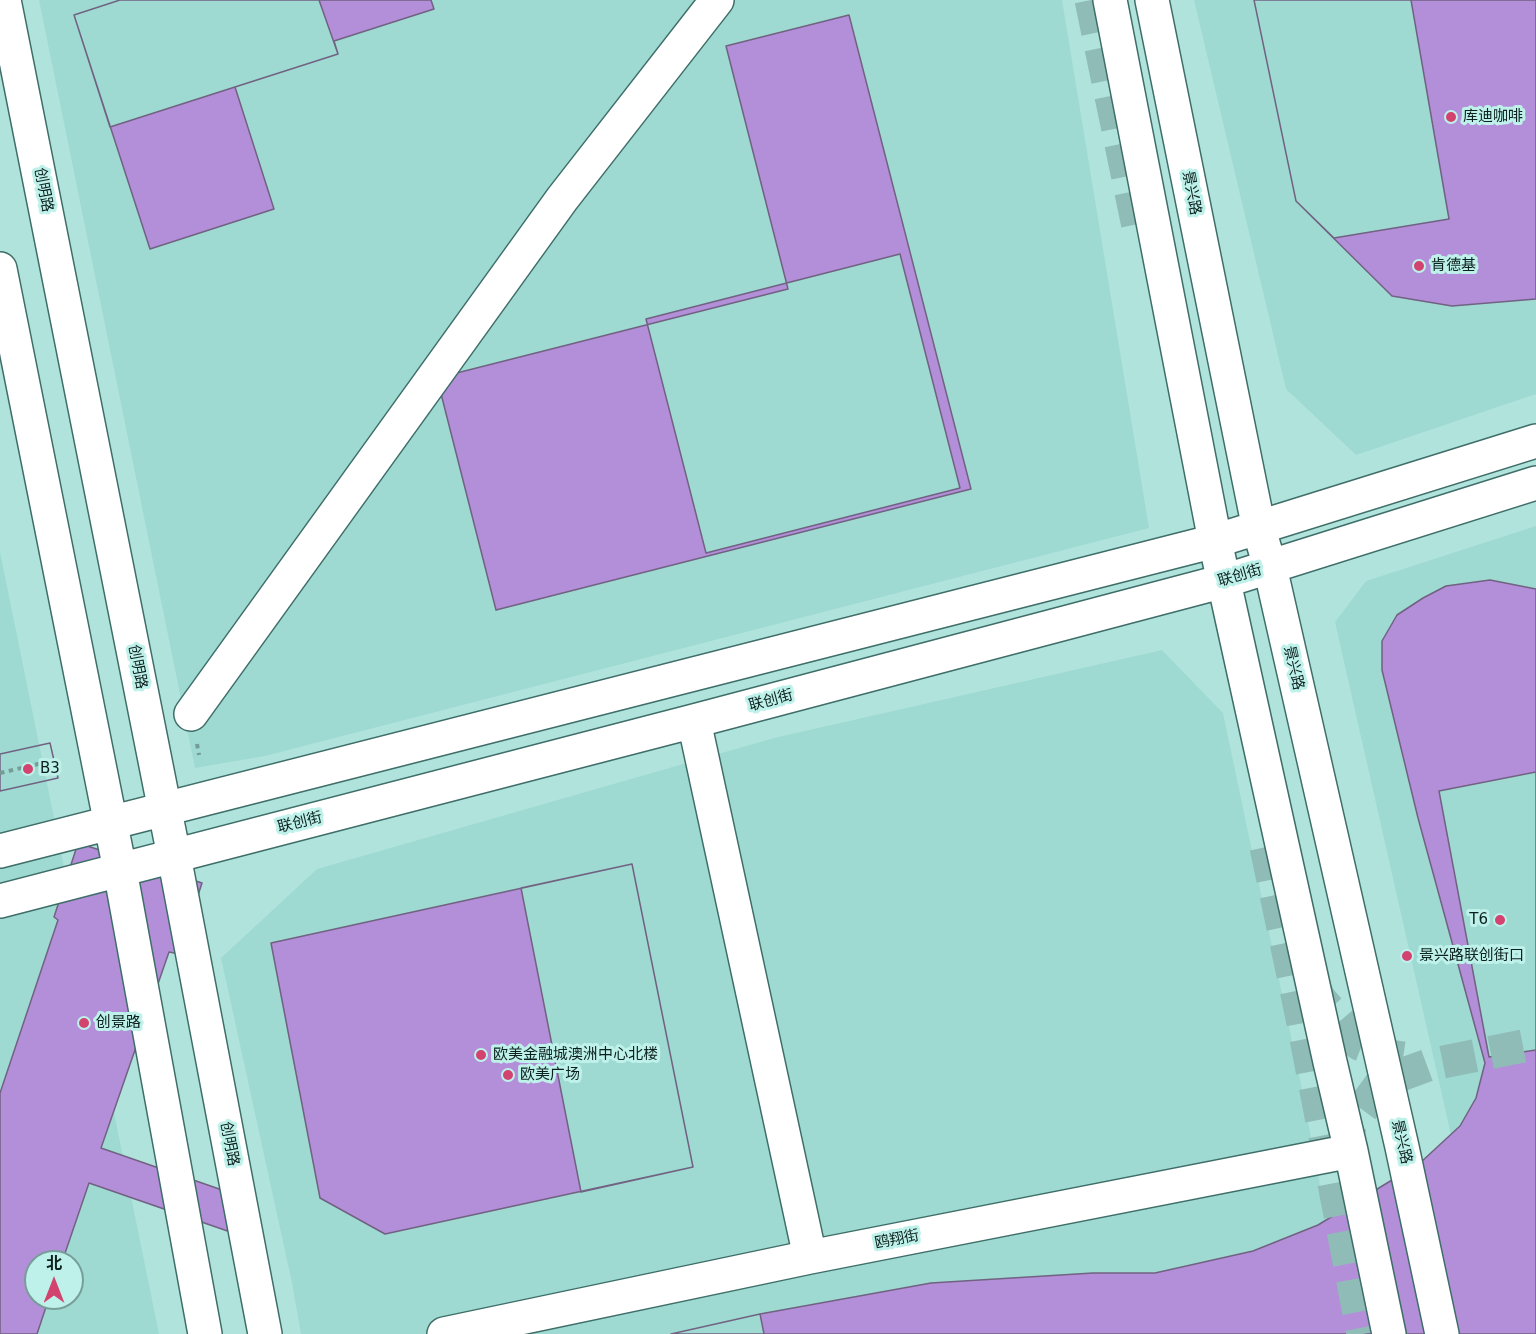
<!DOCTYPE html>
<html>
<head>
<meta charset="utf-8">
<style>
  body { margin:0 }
  #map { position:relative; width:1536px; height:1334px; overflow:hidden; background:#b1e3dd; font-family:"DejaVu Sans","Noto Sans SC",sans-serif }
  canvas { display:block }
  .north { position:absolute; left:24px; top:1250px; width:60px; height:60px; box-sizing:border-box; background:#bef1ea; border:2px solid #779e98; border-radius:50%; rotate:0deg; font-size:16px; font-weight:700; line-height:24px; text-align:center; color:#0d211e }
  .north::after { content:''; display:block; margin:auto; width:21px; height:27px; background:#d2446f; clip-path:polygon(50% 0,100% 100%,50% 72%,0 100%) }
</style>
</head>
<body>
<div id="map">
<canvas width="1536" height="1334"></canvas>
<div class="north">北</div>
</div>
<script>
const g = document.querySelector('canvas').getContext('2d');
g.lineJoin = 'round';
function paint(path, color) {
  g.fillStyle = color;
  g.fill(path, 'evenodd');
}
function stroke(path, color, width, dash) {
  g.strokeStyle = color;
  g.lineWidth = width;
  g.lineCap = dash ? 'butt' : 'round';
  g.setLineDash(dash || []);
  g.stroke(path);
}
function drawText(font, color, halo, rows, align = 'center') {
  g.font = font + ' "DejaVu Sans","Noto Sans SC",sans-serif';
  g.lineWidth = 6;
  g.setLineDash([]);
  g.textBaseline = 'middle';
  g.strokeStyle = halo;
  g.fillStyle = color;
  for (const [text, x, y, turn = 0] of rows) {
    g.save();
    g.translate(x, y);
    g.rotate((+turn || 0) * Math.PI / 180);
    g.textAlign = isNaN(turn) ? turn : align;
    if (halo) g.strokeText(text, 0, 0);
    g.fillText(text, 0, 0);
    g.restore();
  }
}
const built = new Path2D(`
  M39,0H1062L1149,528L265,756L195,768Z
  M1194,0H1536V394L1356,455L1286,389Z
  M1536,526V1334H1496L1335,622L1366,581Z
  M0,552L159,1334H0ZM36,1262H72V1298H36Z
  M1162,650L1223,713L1301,1084L1348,1334H301L292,1283L221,958L317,869L774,738Z`);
const building = new Path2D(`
  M120,0H431L434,9L334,41L338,54L235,87L274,209L150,249L74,15Z
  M120,0H319L338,54L110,127L74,15Z
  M1254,0H1536V299L1452,306L1392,296L1296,201Z
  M1254,0H1411L1449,219L1334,238L1296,201Z
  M849,15L971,489L496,610L437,378L788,289L726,46Z
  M900,254L960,488L706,553L646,319Z
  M1490,580L1536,589V1334H671L760,1314L931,1283L1093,1273H1155L1253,1251L1318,1225L1420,1163L1460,1126L1476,1098L1485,1063L1418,818L1382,670V641L1397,615L1423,598L1446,586Z
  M50,743L58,778L0,791V754Z
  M50,743L58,778L0,791V754Z
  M1536,772V1050L1489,1057L1439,791Z
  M78,843L202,883L179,954L169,952L101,1148L251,1200L239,1235L89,1183L62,1262H36V1298H49L37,1334H0V1093L58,920L54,917Z
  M632,864L693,1167L385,1234L320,1198L271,943Z
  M632,864L693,1167L581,1192L521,888Z
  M760,1314L764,1334H671Z`);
const minorTunnel = new Path2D(`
  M1091,0L1140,236
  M1266,847L1302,1018L1363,1334
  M1311,982L1320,999L1359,1044L1390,1056L1403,1058
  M1344,1154L1350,1126L1382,1082L1428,1065L1533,1044`);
const path = new Path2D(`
  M197,744L199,755
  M0,773L47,762`);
const minor = new Path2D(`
  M4,0L174,856L265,1334
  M1110,0L1215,541L1330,1062L1351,1151L1389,1334
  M1152,0L1259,529L1270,567L1402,1147L1442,1334
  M0,269L120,870L205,1334
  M191,714L562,199L717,0
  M694,721L810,1257
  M0,851L1215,541L1536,441
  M0,901L694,721L1224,581L1536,483
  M444,1334L810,1257L1351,1151`);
const markers = [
  [1451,117,6,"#d2446f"],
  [1419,266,6,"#d2446f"],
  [28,769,6,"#d2446f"],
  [1500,920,6,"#d2446f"],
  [1407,956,6,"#d2446f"],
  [84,1023,6,"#d2446f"],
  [481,1055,6,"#d2446f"],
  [508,1075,6,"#d2446f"]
];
const poiNames = [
  ["库迪咖啡",1463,117],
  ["肯德基",1431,266],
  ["B3",40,769],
  ["T6",1488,920,"right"],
  ["景兴路联创街口",1419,956],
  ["创景路",96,1023],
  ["欧美金融城澳洲中心北楼",493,1055],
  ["欧美广场",520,1075]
];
const streetNames = [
  ["创明路",43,190,79],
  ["景兴路",1191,193,79],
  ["联创街",1240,576,-16],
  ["创明路",137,667,79],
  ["景兴路",1293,668,77],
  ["联创街",771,701,-15],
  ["联创街",300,823,-14],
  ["景兴路",1401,1142,77],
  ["创明路",229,1144,79],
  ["鸥翔街",897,1240,-11]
];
paint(built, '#9edad2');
paint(building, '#b38ed9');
stroke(building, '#716282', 1.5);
stroke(minorTunnel, '#90bcb7', 33, [33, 16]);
stroke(minor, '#3f6e69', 36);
stroke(path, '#759c97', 4, [4.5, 4.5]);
stroke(minor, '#fff', 33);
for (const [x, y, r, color] of markers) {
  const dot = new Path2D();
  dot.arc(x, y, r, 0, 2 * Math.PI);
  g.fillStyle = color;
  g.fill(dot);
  stroke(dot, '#bef1ea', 2);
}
drawText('15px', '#0d211e', '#bef1ea', poiNames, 'left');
drawText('15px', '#0d211e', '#bef1ea', streetNames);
</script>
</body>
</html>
